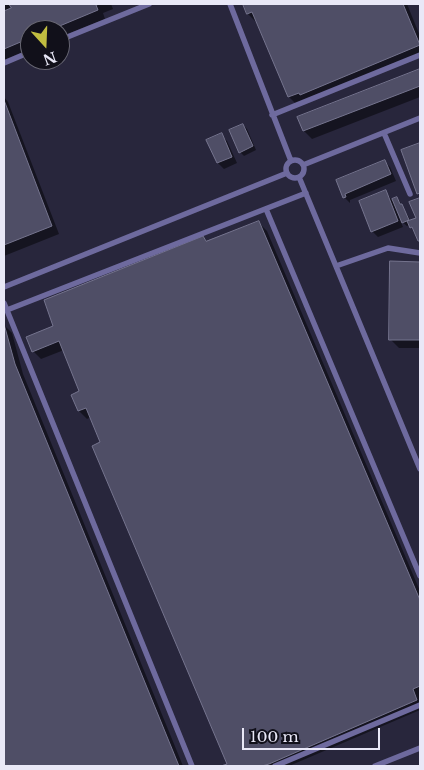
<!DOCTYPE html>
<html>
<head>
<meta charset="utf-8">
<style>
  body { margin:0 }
  #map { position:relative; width:424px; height:770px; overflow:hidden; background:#28263c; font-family:"Libre Baskerville",serif }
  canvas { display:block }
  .frame { position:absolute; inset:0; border:5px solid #e9e8f7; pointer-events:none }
  .north { position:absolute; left:20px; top:20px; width:50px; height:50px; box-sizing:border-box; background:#11101a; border:1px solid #676672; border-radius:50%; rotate:160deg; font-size:14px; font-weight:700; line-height:20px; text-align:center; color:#e9e8f7 }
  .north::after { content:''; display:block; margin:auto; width:18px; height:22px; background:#c1bd40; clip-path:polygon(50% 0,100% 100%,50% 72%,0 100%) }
  .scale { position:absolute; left:242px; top:728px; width:138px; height:22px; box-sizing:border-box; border:2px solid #e9e8f7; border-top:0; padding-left:6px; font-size:15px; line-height:18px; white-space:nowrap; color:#e9e8f7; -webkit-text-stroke:4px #11101a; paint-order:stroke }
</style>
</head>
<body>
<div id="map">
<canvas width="424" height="770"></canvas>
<div class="frame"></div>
<div class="north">N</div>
<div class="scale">100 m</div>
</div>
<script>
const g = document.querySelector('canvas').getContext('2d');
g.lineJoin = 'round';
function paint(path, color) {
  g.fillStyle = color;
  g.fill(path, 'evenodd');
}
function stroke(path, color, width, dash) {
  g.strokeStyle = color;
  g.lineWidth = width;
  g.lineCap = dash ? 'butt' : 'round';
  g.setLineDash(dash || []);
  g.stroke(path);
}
const shadow = new Path2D(`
  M4,4H111L113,9L103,13L105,19L60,37V30H30V49L4,60Z
  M244,4H407L420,36V56L297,105L289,97L256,22L248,14Z
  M420,71V97L312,139L304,131L299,118Z
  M4,97L8,102L59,234L4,256Z
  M243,125L247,129L256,150L244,156L240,152Z
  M221,135L227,141L237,163L224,169L218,163Z
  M420,144V196L402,151Z
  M384,161L390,167L396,181L350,200V203L344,197L337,181Z
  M385,192L392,200L397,198L400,202L411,221L417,219L411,203L420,199V242L410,225L407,226L400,220L403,227L378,237L372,231Z
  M259,223L267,231L420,591V710L289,766H225L228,765L102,443L91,417L87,419L79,411L81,392L64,350L41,359L33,351L54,327L203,237L208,242Z
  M391,263H420V348H399L391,340Z
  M4,325L12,333L23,374L183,766H4Z`);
const building = new Path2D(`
  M9,4H100L96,5L98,10L50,30H30V38L4,49V11L11,8Z
  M243,4H403L420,45L300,95L299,93L288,97L252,12L247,14Z
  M420,69V86L303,131L297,117Z
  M4,100L52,226L4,245Z
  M243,124L253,146L239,153L229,130Z
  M222,133L232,157L217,163L206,140Z
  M420,143V193L417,194L401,150Z
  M385,160L391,174L345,194L346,197L343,198L336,180Z
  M386,190L398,221L371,232L359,201Z
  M397,197L400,204H402L409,220L402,223L392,199Z
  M420,198V241H418L412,227L410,228L407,221L416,218L409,202Z
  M259,221L420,600V686L413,689L417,700L269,764L262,766H221L227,764L92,446L100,442L86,408L78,411L71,395L79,391L59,341L32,352L26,337L53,326L44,300L203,236L206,241Z
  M390,261L420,262V340H389Z
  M4,324L15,364L179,766H4Z`);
const service = new Path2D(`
  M230,4L291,161
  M60,40L149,4
  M4,63L30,52
  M272,115L420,55
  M384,133L410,194
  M286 169a9 9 0 1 1 18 0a9 9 0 1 1-18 0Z
  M303,165L420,118
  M299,177L420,469
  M266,209L420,576
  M336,266L388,248L420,253
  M4,287L287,173
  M4,303L192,766
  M7,310L306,193
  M275,766L420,705
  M375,766L420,748`);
paint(shadow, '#0007');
paint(building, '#4f4e66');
stroke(building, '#75748e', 1);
stroke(service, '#6e6a9e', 5.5);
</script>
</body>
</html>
